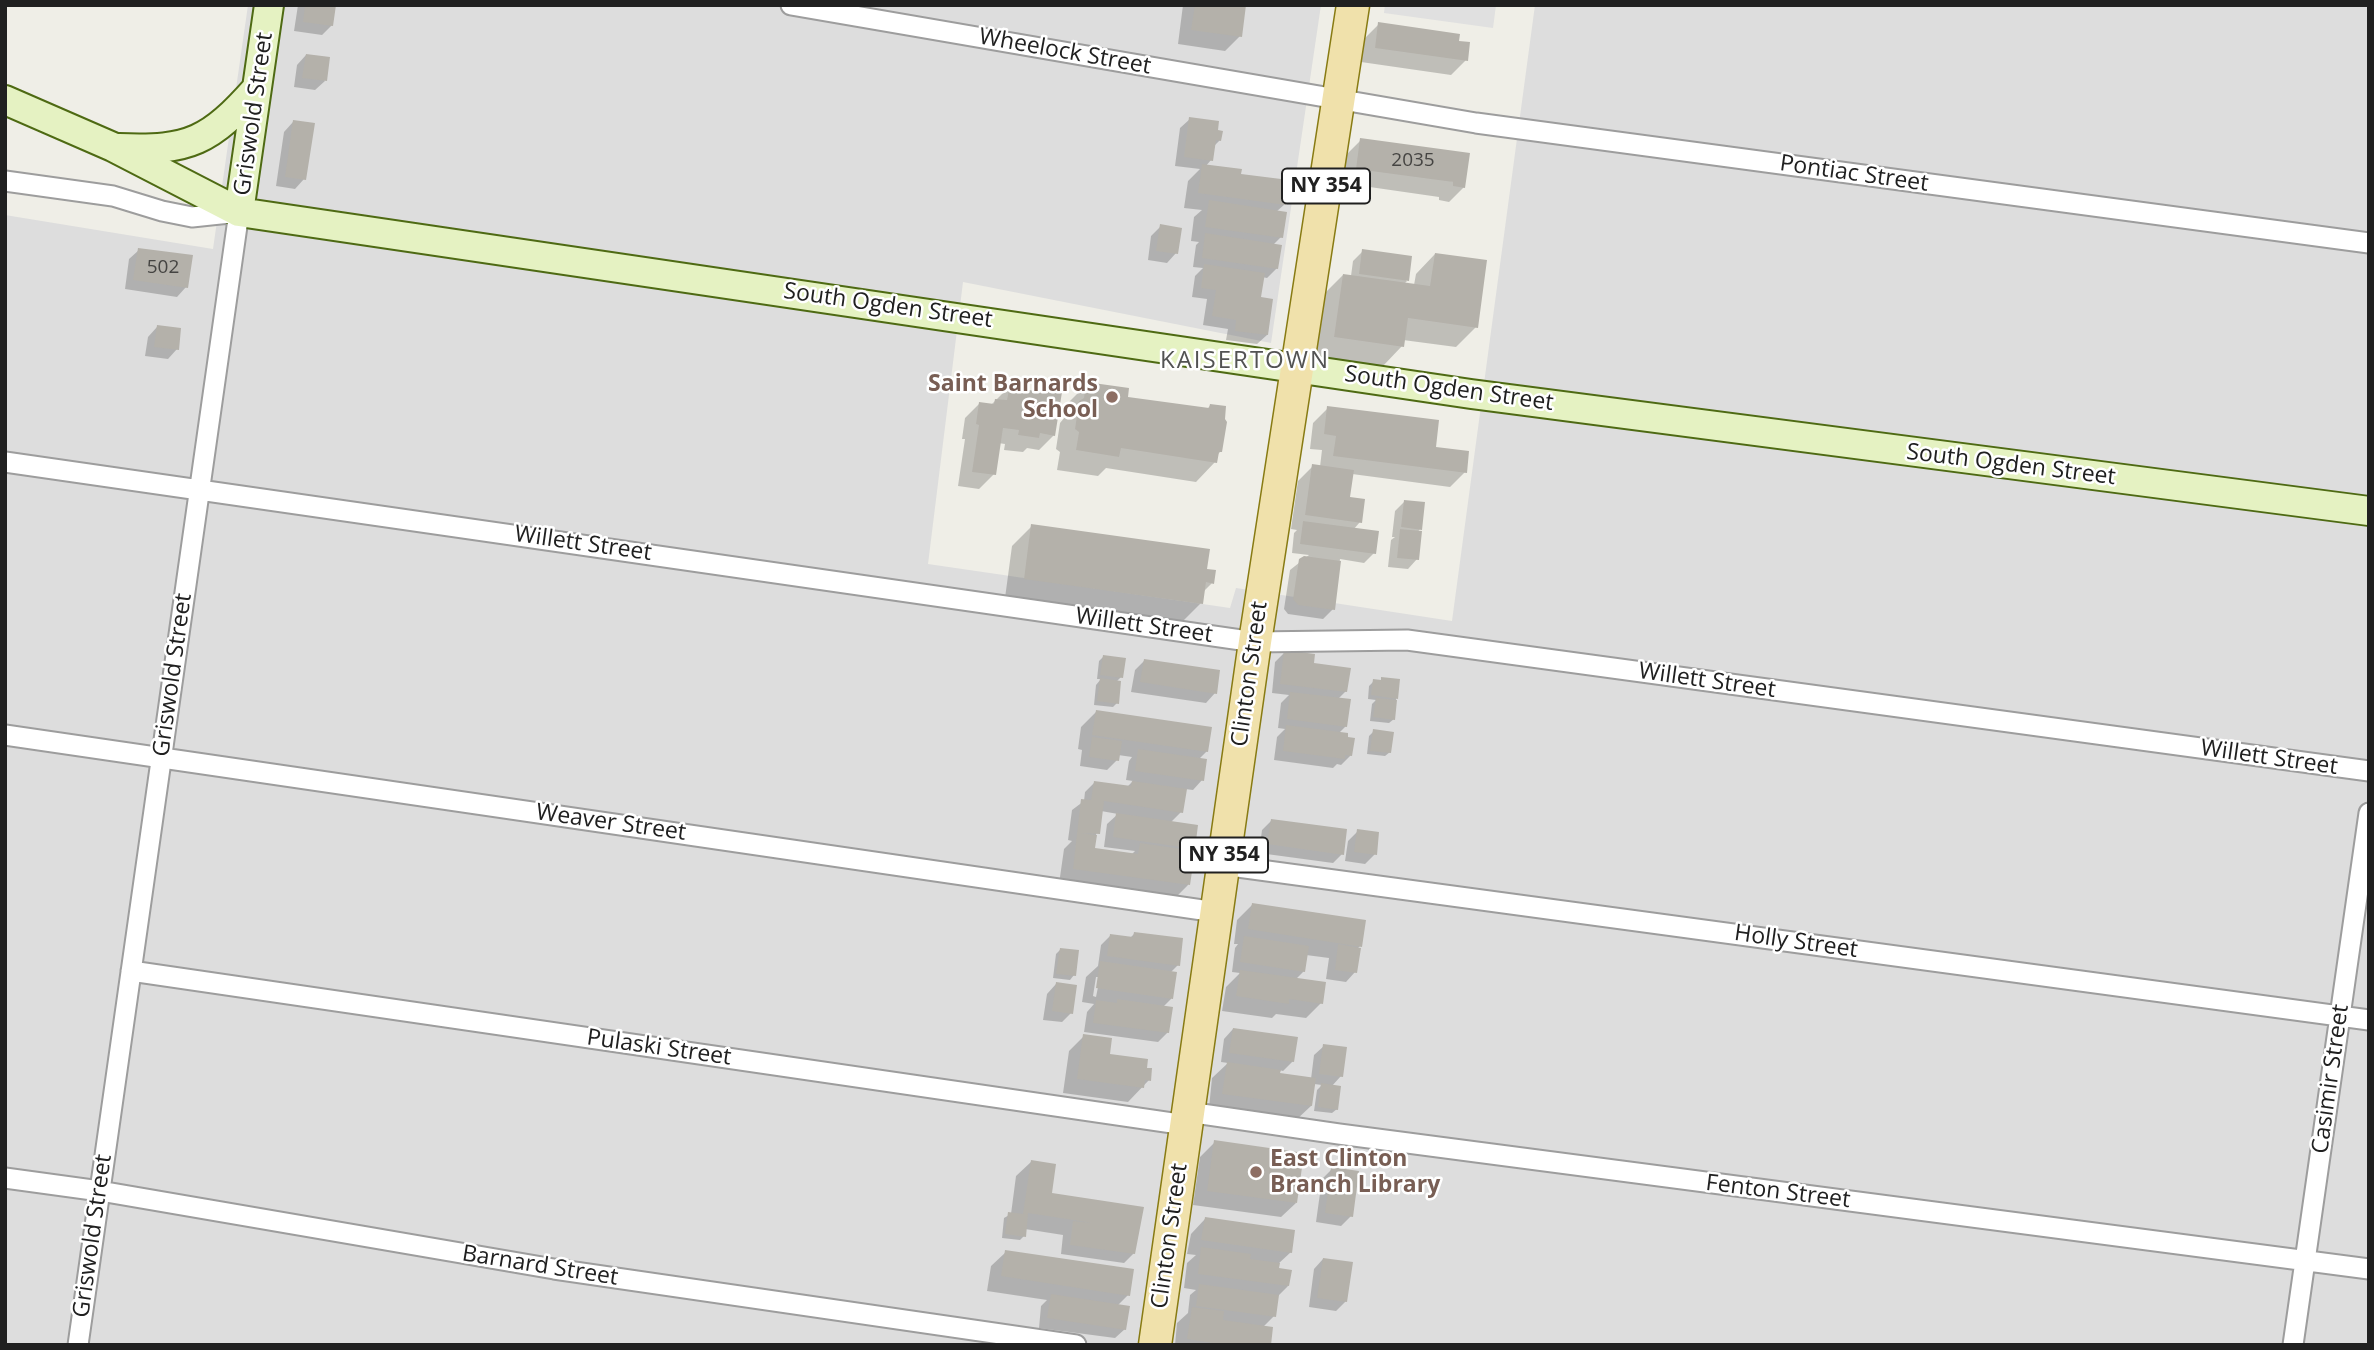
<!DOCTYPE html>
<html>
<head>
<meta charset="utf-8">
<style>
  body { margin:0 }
  #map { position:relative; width:2374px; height:1350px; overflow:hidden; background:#efeee7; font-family:"Open Sans",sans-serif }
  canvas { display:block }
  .frame { position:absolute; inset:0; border:7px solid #202020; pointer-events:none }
</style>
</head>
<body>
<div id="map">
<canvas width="2374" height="1350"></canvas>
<div class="frame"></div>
</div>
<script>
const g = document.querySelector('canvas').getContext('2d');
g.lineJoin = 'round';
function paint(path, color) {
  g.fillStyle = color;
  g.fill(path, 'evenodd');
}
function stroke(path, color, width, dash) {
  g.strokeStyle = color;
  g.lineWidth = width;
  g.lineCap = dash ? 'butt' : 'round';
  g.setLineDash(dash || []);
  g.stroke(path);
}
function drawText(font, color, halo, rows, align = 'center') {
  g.font = font + ' "Open Sans",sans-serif';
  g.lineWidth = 5;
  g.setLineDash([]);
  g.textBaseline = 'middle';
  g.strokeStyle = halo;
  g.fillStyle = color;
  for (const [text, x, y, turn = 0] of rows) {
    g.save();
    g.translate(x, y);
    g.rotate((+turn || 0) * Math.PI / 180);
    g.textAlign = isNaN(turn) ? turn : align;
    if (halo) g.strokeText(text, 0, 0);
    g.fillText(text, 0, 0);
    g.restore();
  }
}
const residential = new Path2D(`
  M248,5H1321L1271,343L963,282L928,564L1230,608L1236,588L1452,621L1535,5H2369V1345H5V215L213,249Z`);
const parking = new Path2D(`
  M1385,5H1496L1493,28L1384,13Z`);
const shadow = new Path2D(`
  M298,5H335L332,25L322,35L294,31Z
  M1183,5H1244L1240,36L1225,51L1178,44Z
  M1379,24L1457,42L1466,60L1451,75L1361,62L1364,39Z
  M306,55L325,81L315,90L294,87L297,65Z
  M1190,119L1216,132L1220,140L1213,147L1211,160L1205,167L1239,175L1285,204L1276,212L1281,237L1273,245L1277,268L1267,278L1262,277L1259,299L1267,335L1257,344L1226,340L1228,329L1203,325L1207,299L1192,297L1195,276L1203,268L1193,267L1196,245L1199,242L1191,241L1194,217L1202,210L1184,208L1188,181L1200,169L1175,166L1180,128Z
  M293,122L304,179L295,189L276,186L284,132Z
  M1361,140L1464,187L1449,202L1439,200V197L1342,183L1346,155Z
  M1161,226L1176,253L1167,263L1148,260L1151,236Z
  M139,250L186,287L177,297L125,289L129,259Z
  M1363,251L1407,281L1404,284L1414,285L1416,274L1435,254L1476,327L1456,347L1403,340L1402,346L1383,366L1315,356L1323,295L1343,275L1351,276L1353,261Z
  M157,327L177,349L168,359L145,356L148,337Z
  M1087,384L1126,398L1207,409L1211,405L1221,451L1216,456L1215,462L1196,482L1106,468L1098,476L1057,470L1060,452L1056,449L1060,423L1065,417L1067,404Z
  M1010,386L1054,435L1039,450L1027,448L1023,452L1004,450L1005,444L998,443L994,474L979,489L958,486L965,439H962L965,418L980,403L991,405Z
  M1328,408L1434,449L1465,472L1450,487L1352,474L1348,498L1360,522L1353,530L1374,553L1364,563L1340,559L1333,609L1323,619L1288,614L1284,609L1290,570L1309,555L1292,553L1294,533L1297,530L1291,529L1298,481L1313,466L1320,467L1322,450L1310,449L1313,423Z
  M1405,501L1420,529L1417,533V559L1408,569L1388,567L1391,540L1395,537H1392L1395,511Z
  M1032,526L1205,571L1212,583L1202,593L1201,603L1181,623L1005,598L1012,546Z
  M1285,652L1312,665L1346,691L1338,699L1346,726L1338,734L1351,755L1341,765L1337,764L1333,768L1274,760L1277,737L1285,729L1278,728L1281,703L1289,695L1272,693L1275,662Z
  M1104,656L1121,677L1116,682L1117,703L1113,707L1094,705L1096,685L1101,679H1097L1099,661Z
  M1144,661L1215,693L1206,703L1131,692L1135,670Z
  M1382,679L1398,681L1394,719L1389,723L1370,721L1372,704L1376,700L1368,699L1369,686L1374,681L1379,682Z
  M1096,712L1207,751L1198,760L1202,780L1193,790L1185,789L1181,812L1171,822L1193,848L1190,852L1188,885L1174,899L1059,884L1064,849L1072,841L1068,840L1072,810L1084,801L1085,792L1095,782L1127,787L1133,781L1126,780L1129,761L1132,757L1118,755L1117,760L1107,770L1080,766L1082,750L1078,749L1081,727ZM1101,811L1118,814L1107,824L1104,847L1135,851L1131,855L1093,849Z
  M1374,731L1390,752L1385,756L1367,754L1369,736Z
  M1272,820L1342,854L1333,863L1259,853L1262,830Z
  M1358,831L1375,854L1365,864L1345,861L1348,841Z
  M1252,905L1360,946L1357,949L1355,972L1346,982L1326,979L1329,958L1306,955L1304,971L1295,980L1321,1003L1306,1018L1276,1014L1272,1018L1222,1011L1226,987L1240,973L1232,972L1235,948L1238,944H1234L1237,920Z
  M1135,933L1178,965L1170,973L1171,999L1163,1007L1168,1032L1158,1042L1084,1032L1087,1012L1094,1004L1082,1002L1086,977L1098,966L1101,945L1110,936L1130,938ZM1096,977H1100L1096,997L1093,996Z
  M1060,950L1074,975L1070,980L1053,978L1056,954Z
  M1056,984L1071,1013L1062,1022L1043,1020L1047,994Z
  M1233,1029L1293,1061L1283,1071L1279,1070L1278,1075L1311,1079L1314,1055L1324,1046L1341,1076L1331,1087L1337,1109L1332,1113L1314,1111L1317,1090L1322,1085L1314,1084L1311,1106L1296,1120L1209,1108L1212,1078L1228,1063L1221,1062L1224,1039Z
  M1084,1036L1108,1056L1145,1069L1149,1080L1128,1102L1063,1093L1069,1051Z
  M1215,1142L1296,1203L1281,1217L1193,1205L1200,1157Z
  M1031,1162L1050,1194L1142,1208L1134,1253L1124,1263L1061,1254L1063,1235L1025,1229L1024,1236L1020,1240L1002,1238L1004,1218L1011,1214L1016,1176Z
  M1332,1169L1351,1216L1341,1226L1316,1222L1322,1179Z
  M1205,1219L1291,1252L1278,1264V1269L1288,1286L1277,1297L1274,1316L1263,1327L1269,1345H1175L1177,1323L1188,1313L1190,1295L1196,1290L1184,1288L1187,1263L1196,1255L1187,1254L1191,1234Z
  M1006,1252L1128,1295L1117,1306L1125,1329L1115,1338L1039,1328L1041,1306L1047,1300L987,1291L991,1266Z
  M1323,1259L1346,1301L1336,1311L1309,1307L1314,1269Z`);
const building = new Path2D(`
  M305,5H336L333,26L303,22Z
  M1195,5H1246L1242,37L1191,30Z
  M1378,22L1460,34L1459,41L1470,42L1468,61L1375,48Z
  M306,54L330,57L327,81L302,78Z
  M1189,117L1219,121L1218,130L1223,131L1221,141L1216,140L1213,161L1184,157Z
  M293,120L315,123L306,180L285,177Z
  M1360,138L1470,153L1465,188L1453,186V182L1356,169Z
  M1202,164L1242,169L1241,174L1289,180L1286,205L1198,193Z
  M1209,200L1287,212L1283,238L1205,227Z
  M1160,224L1182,228L1178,254L1156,251Z
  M1205,233L1282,245L1278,269L1202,258Z
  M138,248L193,255L188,288L133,280Z
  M1362,249L1412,256L1409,281L1359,274Z
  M1435,253L1487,260L1478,328L1408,318L1404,347L1334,337L1343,274L1430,286Z
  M1204,264L1265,273L1261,297L1273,299L1268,335L1235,331L1236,320L1212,316L1216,290L1201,288Z
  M157,325L181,328L179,350L154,347Z
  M1086,382L1129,388L1128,397L1209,408L1210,404L1226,406L1225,419L1227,422L1222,452H1219L1217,463L1121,448L1119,457L1076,450L1079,432L1075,429L1079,401L1084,398Z
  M1010,384L1023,386V389L1047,393L1048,390L1062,392L1055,436L1040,433L1039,438L1018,435L1019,430L1003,428L996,475L972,472L979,425L976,424L979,402L994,404L995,399L1007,400Z
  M1327,406L1439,420L1436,447L1469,451L1467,473L1333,456L1336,436L1324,434Z
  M1312,464L1354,470L1350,497L1365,499L1362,523L1305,515Z
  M1404,500L1425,502L1422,530L1401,527Z
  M1303,521L1379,531L1376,554L1300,544Z
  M1031,524L1210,549L1207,569L1216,570L1214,584L1206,582L1203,604L1024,579Z
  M1400,529L1422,531L1419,560L1397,558Z
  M1304,556L1341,561L1335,610L1298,605L1293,599L1299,559Z
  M1284,650L1315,654L1314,663L1351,668L1347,692L1280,684Z
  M1103,655L1126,658L1123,678L1100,675Z
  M1144,659L1220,670L1217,694L1140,682Z
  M1381,677L1400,679L1398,699L1371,695L1373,679L1381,680Z
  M1100,678L1121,681L1119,704L1097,701Z
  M1290,692L1351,699L1347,727L1287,719Z
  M1376,698L1397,700L1395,720L1373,717Z
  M1096,710L1212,727L1208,752L1092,735Z
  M1286,725L1348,733V737L1355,738L1352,756L1345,755V759L1283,751Z
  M1373,729L1394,732L1391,753L1370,751Z
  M1092,737L1122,741L1119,761L1089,757Z
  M1138,749L1207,759L1204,781L1135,771Z
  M1094,781L1131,786L1132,781L1187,789L1183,813L1104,801L1100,834L1080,833L1097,835L1095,848L1138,854L1140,843L1195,851L1190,885L1073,869L1081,799L1091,800Z
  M1116,813L1198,825L1195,849L1113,837Z
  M1271,819L1347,829L1344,855L1267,844Z
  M1357,829L1379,832L1377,855L1354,852Z
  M1252,903L1366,920L1362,947L1248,929Z
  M1134,932L1183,938L1180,966L1107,956L1110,934L1133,937Z
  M1244,936L1309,946L1305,972L1240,962Z
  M1338,944L1361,948L1357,973L1335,970Z
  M1060,948L1079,950L1076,976L1056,974Z
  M1100,961L1177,972L1173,999L1096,988Z
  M1240,970L1326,982L1323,1004L1289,999V1004L1236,996Z
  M1056,982L1077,985L1073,1014L1052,1011Z
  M1117,999L1173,1007L1169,1033L1093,1023L1096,1000L1117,1003Z
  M1233,1028L1298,1037L1294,1062L1229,1053Z
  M1083,1034L1112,1038L1110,1054L1148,1059L1147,1068H1152L1151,1081L1145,1080L1144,1088L1077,1079Z
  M1323,1044L1347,1047L1343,1077L1319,1074Z
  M1227,1062L1281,1070L1280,1073L1316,1078L1312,1106L1222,1094Z
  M1321,1083L1341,1086L1338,1110L1318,1107Z
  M1214,1140L1304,1153L1297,1203L1207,1191Z
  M1031,1160L1056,1164L1052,1193L1144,1207L1135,1254L1070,1245L1073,1221L1093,1223L1028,1213L1026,1237L1005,1234L1008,1212L1023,1214Z
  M1331,1167L1359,1171L1353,1217L1325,1213Z
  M1205,1217L1295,1230L1292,1253L1201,1240Z
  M1201,1247L1251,1254L1250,1259L1280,1263L1279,1268L1292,1270L1289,1286L1198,1274Z
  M1005,1250L1134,1269L1130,1296L1001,1276Z
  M1323,1258L1353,1262L1347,1302L1317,1298Z
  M1199,1284L1279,1295L1276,1317L1196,1306Z
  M1051,1294L1130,1306L1126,1330L1047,1318Z
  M1192,1307L1224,1311L1223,1320L1273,1327L1271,1345H1226L1187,1339Z`);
const street = new Path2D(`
  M791,5L1476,123L2369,243
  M5,181L113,196L162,211L192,217L239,212L78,1345
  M5,462L1255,642L1407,640L2369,771
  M5,735L1216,912
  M1223,865L2369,1020
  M131,971L1186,1125
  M1188,1112L1339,1134L2369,1269
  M5,1178L100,1191L554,1269L1076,1345
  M2293,1345L2369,813`);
const secondary = new Path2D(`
  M5,100L113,147L239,212L1471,394L2369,511
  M119,148C190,151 210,141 257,88
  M239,212L269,5`);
const primary = new Path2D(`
  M1155,1345L1255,642L1353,5`);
const markers = [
  [1112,397,7,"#8d6e63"],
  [1256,1172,7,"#8d6e63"]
];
const numberNames = [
  ["2035",1413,161],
  ["502",163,268]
];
const shields = [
  [1326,186,88],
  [1224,855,88]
];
const shieldNames = [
  ["NY 354",1326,186],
  ["NY 354",1224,855]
];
const streetNames = [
  ["Wheelock Street",1065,52,10],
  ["Griswold Street",254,114,-82],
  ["Pontiac Street",1854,174,8],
  ["South Ogden Street",888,306,8],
  ["South Ogden Street",1449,389,8],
  ["South Ogden Street",2011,465,7],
  ["Willett Street",583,544,8],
  ["Willett Street",1144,626,8],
  ["Clinton Street",1250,674,-82],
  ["Griswold Street",173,675,-82],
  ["Willett Street",1707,681,8],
  ["Willett Street",2269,758,8],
  ["Weaver Street",611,823,8],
  ["Holly Street",1796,942,8],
  ["Pulaski Street",659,1048,8],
  ["Casimir Street",2331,1079,-82],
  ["Fenton Street",1778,1192,7],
  ["Griswold Street",93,1236,-82],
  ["Clinton Street",1170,1236,-82],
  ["Barnard Street",540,1266,9]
];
const educationNames = [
  ["Saint Barnards",1098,384],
  ["School",1098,410],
  ["East Clinton",1270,1159,"left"],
  ["Branch Library",1270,1185,"left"]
];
const neighbourhoodNames = [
  ["KAISERTOWN",1245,361]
];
paint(residential, '#ddd');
paint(parking, '#e0e0e0');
paint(shadow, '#0003');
paint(building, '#b4b1aa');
stroke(street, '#9d9d9d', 23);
stroke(secondary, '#4e6a13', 32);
stroke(primary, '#887b13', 35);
stroke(street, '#fff', 19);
stroke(secondary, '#e5f2c2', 28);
stroke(primary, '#f0e1ab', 32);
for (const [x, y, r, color] of markers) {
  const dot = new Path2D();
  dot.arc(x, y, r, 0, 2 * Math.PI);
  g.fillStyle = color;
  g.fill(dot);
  stroke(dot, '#fff', 2.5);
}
drawText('19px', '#454442', null, numberNames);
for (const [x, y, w] of shields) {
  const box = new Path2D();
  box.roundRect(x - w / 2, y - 17.5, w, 35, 5);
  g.fillStyle = '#fff';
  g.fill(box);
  stroke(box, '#202020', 2);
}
drawText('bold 21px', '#202020', null, shieldNames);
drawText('23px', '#202020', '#fff', streetNames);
drawText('bold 23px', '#785e54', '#fff', educationNames, 'right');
g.letterSpacing = '2px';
drawText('24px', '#535353', '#fff', neighbourhoodNames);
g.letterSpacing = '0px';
</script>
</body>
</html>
